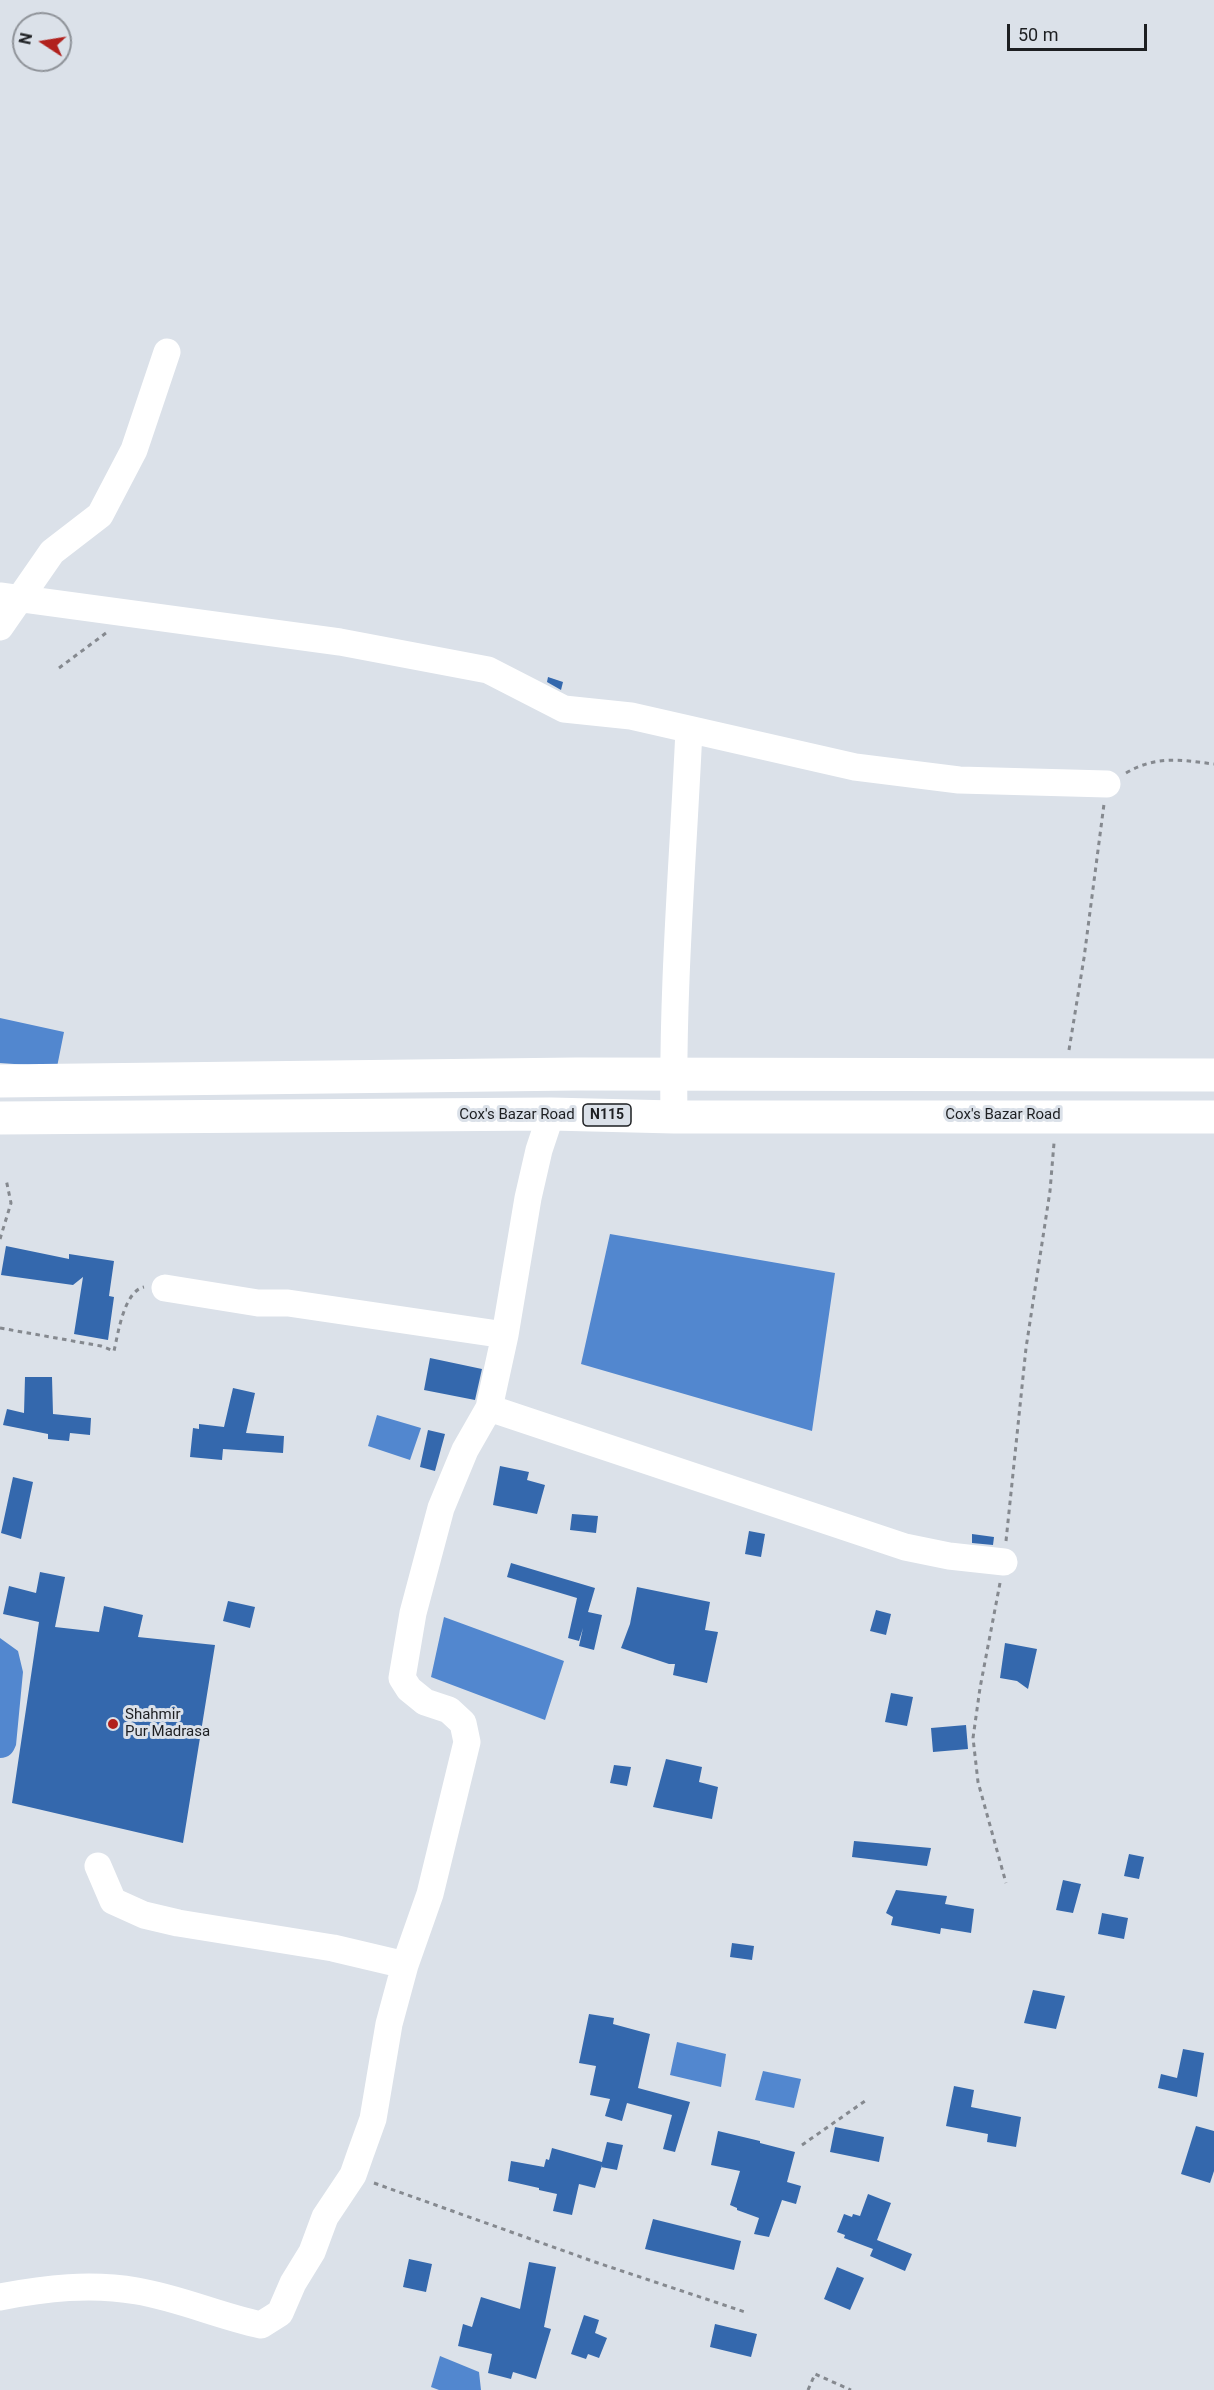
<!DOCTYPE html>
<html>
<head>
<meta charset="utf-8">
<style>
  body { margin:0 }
  #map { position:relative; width:1214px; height:2390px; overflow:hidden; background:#dbe1e9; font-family:Roboto,sans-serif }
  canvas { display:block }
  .north { position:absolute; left:12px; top:12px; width:60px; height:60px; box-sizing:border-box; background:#dbe1e9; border:2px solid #8f9399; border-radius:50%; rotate:282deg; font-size:16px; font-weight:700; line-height:24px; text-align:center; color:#1d1f22 }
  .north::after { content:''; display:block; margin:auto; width:21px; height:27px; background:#b1211d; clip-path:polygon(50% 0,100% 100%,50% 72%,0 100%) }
  .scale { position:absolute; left:1007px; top:24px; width:140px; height:27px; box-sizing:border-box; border:3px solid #1d1f22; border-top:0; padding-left:8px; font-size:18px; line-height:21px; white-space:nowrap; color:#1d1f22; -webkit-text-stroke:4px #dbe1e9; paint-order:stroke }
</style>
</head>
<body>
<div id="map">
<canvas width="1214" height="2390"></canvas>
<div class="north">N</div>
<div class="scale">50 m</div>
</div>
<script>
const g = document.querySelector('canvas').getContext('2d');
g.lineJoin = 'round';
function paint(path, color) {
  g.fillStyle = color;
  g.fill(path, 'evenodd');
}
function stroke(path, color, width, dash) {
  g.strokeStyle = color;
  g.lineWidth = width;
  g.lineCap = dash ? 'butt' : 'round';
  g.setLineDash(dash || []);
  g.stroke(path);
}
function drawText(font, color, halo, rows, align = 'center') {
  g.font = font + ' Roboto,sans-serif';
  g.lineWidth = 6;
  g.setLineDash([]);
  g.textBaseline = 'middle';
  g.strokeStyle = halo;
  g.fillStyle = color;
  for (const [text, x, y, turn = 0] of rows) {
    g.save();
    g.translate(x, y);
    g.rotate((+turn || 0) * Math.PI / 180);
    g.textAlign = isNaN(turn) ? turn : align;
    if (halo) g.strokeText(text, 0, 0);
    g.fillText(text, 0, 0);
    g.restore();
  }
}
const water = new Path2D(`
  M0,1018L64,1032L57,1067L0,1063Z
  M610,1234L835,1273L812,1431L581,1364Z
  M377,1415L421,1428L410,1460L368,1446Z
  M444,1617L564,1661L545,1720L431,1677Z
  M0,1638L18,1651L23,1672L16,1745C13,1753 9,1758 0,1758Z
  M677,2042L726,2054L721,2087L670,2075Z
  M763,2071L801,2079L794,2108L755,2100Z
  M440,2356L479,2372L481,2390H439L431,2387Z`);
const building = new Path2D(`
  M548,677L563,682L561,690L547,682Z
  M6,1246L69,1259V1254L114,1261L109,1296L114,1297L108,1340L74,1334L83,1277L73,1285L1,1275Z
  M430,1358L482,1369L475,1400L424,1390Z
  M25,1377H52L53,1414L91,1418L90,1435L70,1433L69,1441L48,1439V1434L3,1425L7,1409L24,1413Z
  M233,1388L255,1393L246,1433L284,1436L283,1453L223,1449L222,1460L190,1457L193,1428L199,1429V1424L224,1427Z
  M428,1430L445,1434L435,1471L420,1467Z
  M500,1466L529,1472L527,1480L545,1485L537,1514L493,1505Z
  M13,1477L33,1482L21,1539L1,1533Z
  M572,1514L598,1516L596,1533L570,1530Z
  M749,1531L765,1534L761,1557L745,1554Z
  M972,1534L994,1537L993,1545L972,1543Z
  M511,1563L595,1588L588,1612L602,1615L594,1650L579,1646L583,1628L579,1641L568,1638L577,1598L507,1577Z
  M40,1572L65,1577L55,1627L99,1632L104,1606L143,1615L138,1637L215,1645L183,1843L12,1803L39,1622L3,1614L9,1586L36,1593Z
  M637,1587L710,1602L705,1630L718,1632L707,1683L673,1675L675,1664H669L621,1648L630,1624Z
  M228,1601L255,1607L250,1628L223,1621Z
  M876,1610L891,1614L886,1635L870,1631Z
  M1005,1643L1037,1649L1028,1689L1017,1681L1000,1678Z
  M891,1693L913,1697L907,1726L885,1722Z
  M966,1725L968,1749L933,1752L931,1728Z
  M666,1759L702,1767L699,1782L718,1787L712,1819L653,1807Z
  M614,1765L631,1767L627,1786L610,1783Z
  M854,1841L931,1848L927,1866L852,1857Z
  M1129,1854L1144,1857L1139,1879L1124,1876Z
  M1063,1880L1081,1884L1073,1913L1056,1910Z
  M896,1890L947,1896L945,1904L974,1909L971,1933L941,1928L940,1934L891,1925L893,1917L886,1913Z
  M1102,1913L1128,1918L1124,1939L1098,1934Z
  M732,1943L754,1946L752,1960L730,1957Z
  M1033,1990L1065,1996L1056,2029L1024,2023Z
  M589,2014L614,2018L613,2024L650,2034L638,2088L690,2102L675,2152L663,2149L672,2115L627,2103L622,2121L605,2116L610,2099L590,2095L596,2066L579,2063Z
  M1183,2049L1204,2053L1197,2097L1158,2088L1161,2074L1177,2078Z
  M954,2086L974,2090L971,2107L1021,2117L1016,2147L987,2142L988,2134L946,2126Z
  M1196,2126L1214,2131V2171L1210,2183L1181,2174Z
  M835,2127L884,2137L879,2162L830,2152Z
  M718,2131L760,2141V2143L795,2152L787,2182L801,2186L796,2204L782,2200L769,2237L754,2234L759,2218L737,2210V2208L730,2205L740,2171L711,2165Z
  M607,2142L623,2145L617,2170L601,2167L602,2165L595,2188L579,2184L572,2215L553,2211L557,2194L539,2190V2188L508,2181L511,2161L544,2167L546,2159L549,2160L552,2148L602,2162Z
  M868,2194L891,2203L877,2240L912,2254L905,2271L870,2256L873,2249L844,2238L845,2235L837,2232L844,2214L852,2217L853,2214L860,2216Z
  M653,2219L741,2241L734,2270L645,2249Z
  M409,2259L432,2264L426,2292L403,2287Z
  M529,2262L556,2267L544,2327L551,2329L536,2379L513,2372L511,2379L488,2373L492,2354L458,2346L463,2324L472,2327L481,2297L520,2309Z
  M837,2267L864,2278L850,2310L824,2299Z
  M584,2315L599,2320L595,2333L607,2338L599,2358L588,2354L586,2359L571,2354Z
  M715,2324L757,2334L751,2357L710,2347Z`);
const path = new Path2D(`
  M59,668L106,633
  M1126,773C1157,755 1180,760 1214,764
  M1069,1050L1084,958L1104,804
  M0,1239L11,1203L6,1179
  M0,1328L101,1346L114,1351C118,1334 124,1291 144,1287
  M1006,1541L1026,1348L1050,1191L1054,1143
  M1000,1583L980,1688L973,1738L978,1782L1006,1883
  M802,2145L865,2101
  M374,2183L595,2262L745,2312
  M808,2390L815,2374L851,2390`);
const minor = new Path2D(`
  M0,596L340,642L488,670L564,709L631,716L855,767L959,780L1107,784
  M0,627L52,552L100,515L134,450L167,352
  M674,1117C672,988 683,859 689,730
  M165,1288L258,1303H288L505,1335
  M489,1408L905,1547L949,1556L1004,1562
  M98,1866L113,1901L144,1915L178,1923L333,1948L405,1965
  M0,2297C46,2288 91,2283 137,2291C179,2298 219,2316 261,2325L280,2313L293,2283L312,2252L325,2217L353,2175L360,2155L373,2119L389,2024L405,1965L430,1894L467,1742L463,1723L449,1710L425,1702L409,1689L402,1678L413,1613L441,1508L465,1450L489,1408L505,1335L528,1198L539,1150L551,1114`);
const highway = new Path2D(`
  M0,1081L576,1074L1214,1075
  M0,1118L551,1114L674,1117H1214`);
const markers = [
  [113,1724,6,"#b1211d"]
];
const shields = [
  [607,1115,48]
];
const shieldNames = [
  ["N115",607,1115]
];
const streetNames = [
  ["Cox's Bazar Road",517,1115],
  ["Cox's Bazar Road",1003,1115]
];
const poiNames = [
  ["Shahmir",125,1715],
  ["Pur Madrasa",125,1732]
];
paint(water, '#5287cf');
paint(building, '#3468ad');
stroke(path, '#85898f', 3, [4.5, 4.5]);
stroke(minor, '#fff', 27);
stroke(highway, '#fff', 33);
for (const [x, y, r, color] of markers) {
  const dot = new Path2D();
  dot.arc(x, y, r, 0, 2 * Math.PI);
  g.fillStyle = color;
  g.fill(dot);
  stroke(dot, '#dbe1e9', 2);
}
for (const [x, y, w] of shields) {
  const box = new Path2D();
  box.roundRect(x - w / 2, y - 11, w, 22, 4.5);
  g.fillStyle = '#dbe1e9';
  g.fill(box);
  stroke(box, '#1d1f22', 1.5);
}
drawText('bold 14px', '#1d1f22', null, shieldNames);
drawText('15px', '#1d1f22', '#dbe1e9', streetNames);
drawText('15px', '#1d1f22', '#dbe1e9', poiNames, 'left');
</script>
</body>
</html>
